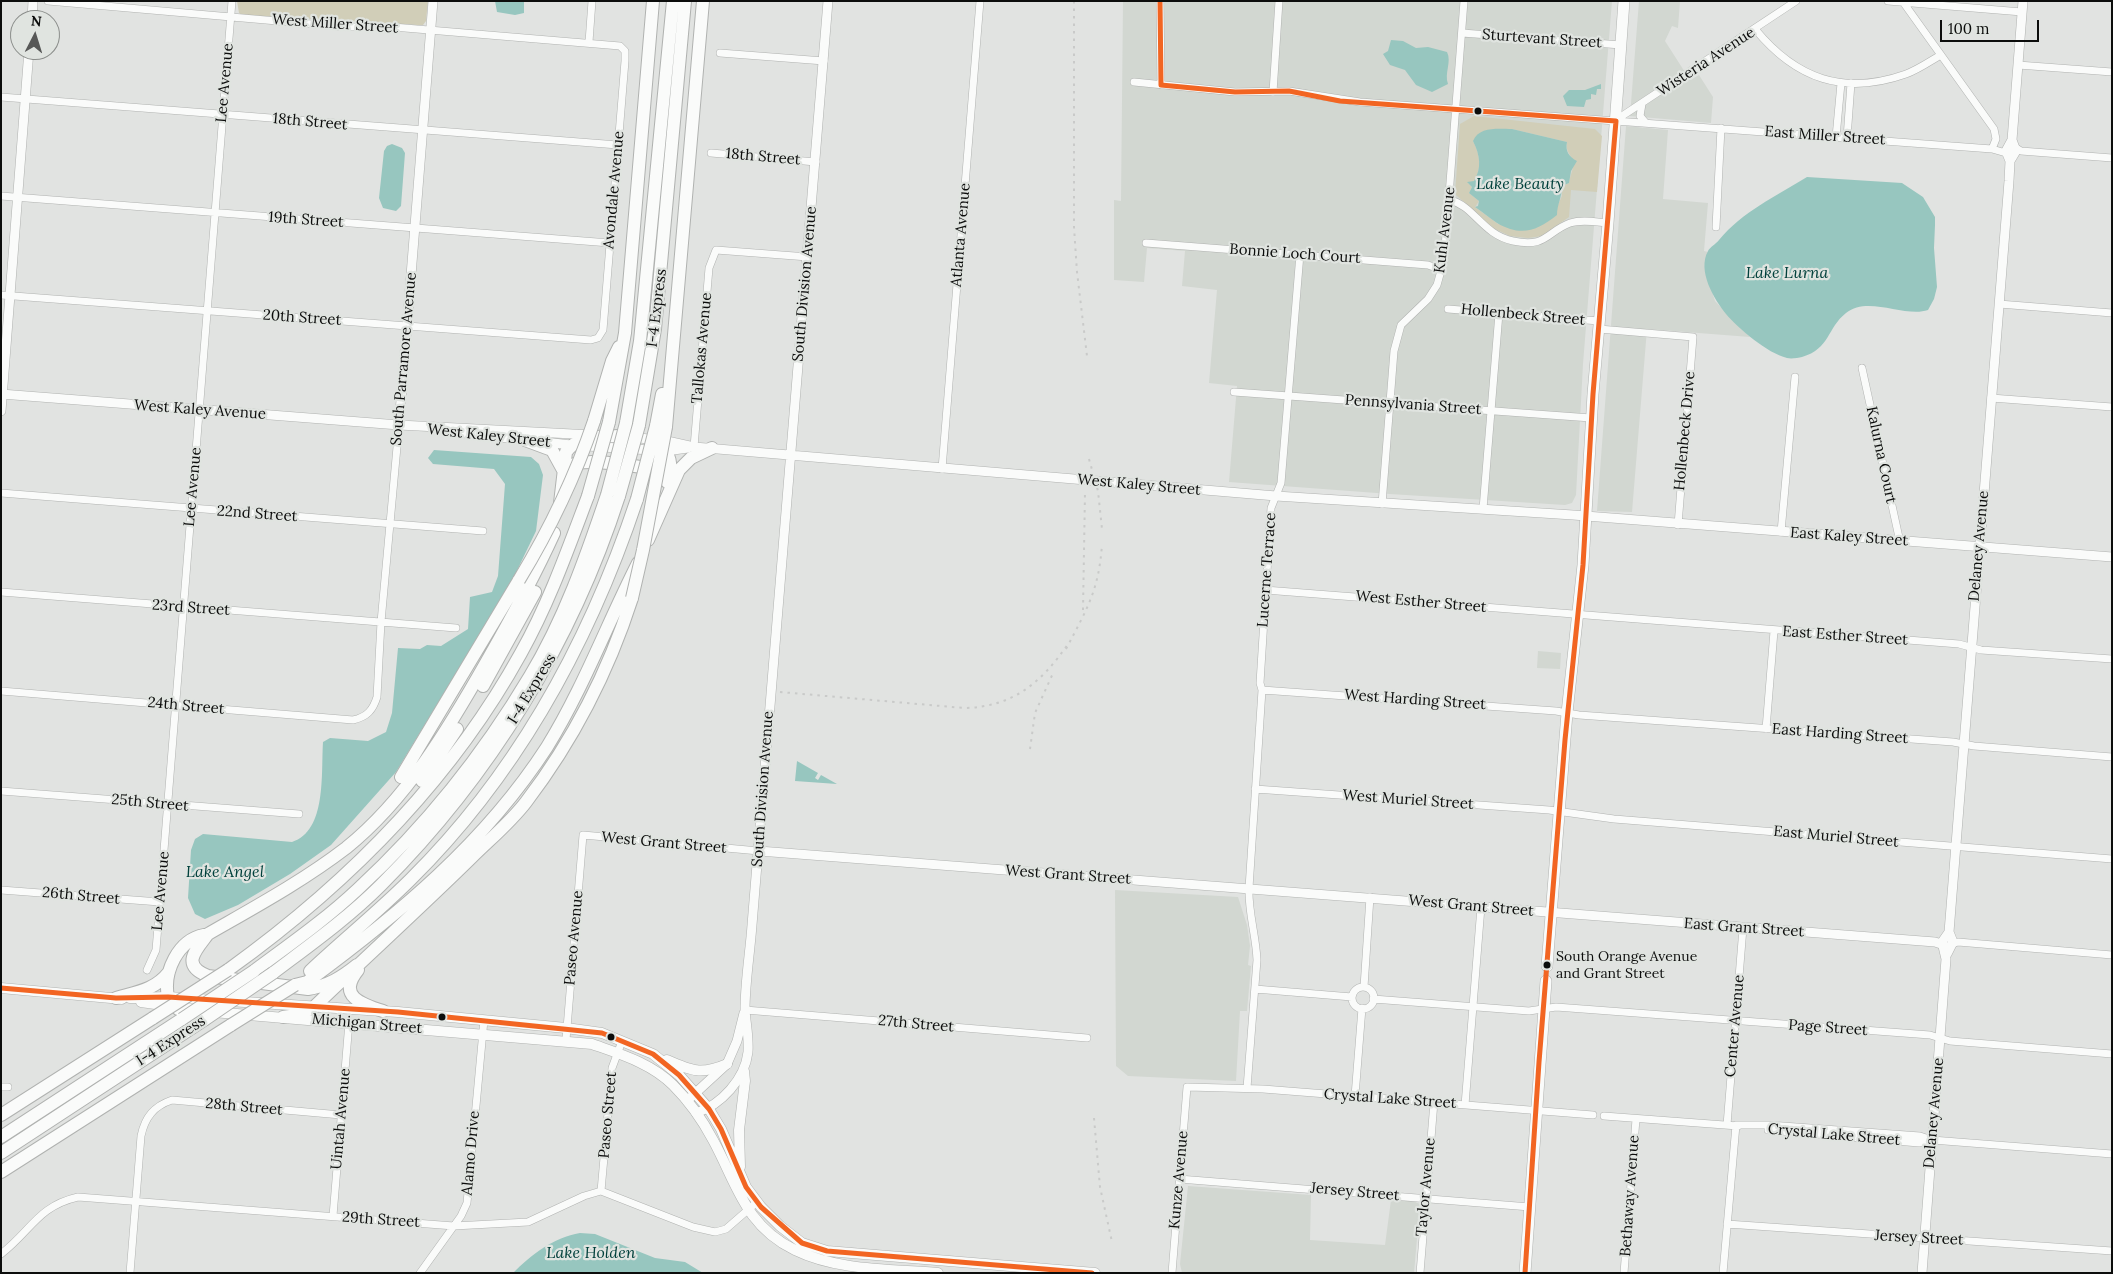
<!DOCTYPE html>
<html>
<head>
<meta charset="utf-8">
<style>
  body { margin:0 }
  #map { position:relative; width:2113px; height:1274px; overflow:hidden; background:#e1e3e1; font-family:Lora,serif }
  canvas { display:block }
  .frame { position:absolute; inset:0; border:2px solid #0c0d0c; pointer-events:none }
  .north { position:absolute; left:10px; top:10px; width:50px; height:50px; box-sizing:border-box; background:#e0e4e0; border:1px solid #8b8e8b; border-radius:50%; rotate:5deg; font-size:14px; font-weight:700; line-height:20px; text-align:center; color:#0c0d0c }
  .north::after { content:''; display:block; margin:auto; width:18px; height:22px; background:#575857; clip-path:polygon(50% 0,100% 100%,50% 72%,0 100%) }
  .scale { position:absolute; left:1940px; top:20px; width:99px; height:22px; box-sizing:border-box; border:2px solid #0c0d0c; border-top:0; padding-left:6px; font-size:15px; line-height:18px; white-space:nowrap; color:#0c0d0c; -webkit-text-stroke:4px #e0e4e0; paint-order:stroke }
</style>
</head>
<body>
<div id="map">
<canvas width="2113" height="1274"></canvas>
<div class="frame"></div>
<div class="north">N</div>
<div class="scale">100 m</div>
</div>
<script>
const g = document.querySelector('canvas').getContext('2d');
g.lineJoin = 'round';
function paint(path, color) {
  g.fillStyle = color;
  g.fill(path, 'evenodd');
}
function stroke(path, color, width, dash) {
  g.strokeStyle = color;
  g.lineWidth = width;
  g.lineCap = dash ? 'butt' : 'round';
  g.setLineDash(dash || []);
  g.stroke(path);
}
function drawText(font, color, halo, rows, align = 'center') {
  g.font = font + ' Lora,serif';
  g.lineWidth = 4.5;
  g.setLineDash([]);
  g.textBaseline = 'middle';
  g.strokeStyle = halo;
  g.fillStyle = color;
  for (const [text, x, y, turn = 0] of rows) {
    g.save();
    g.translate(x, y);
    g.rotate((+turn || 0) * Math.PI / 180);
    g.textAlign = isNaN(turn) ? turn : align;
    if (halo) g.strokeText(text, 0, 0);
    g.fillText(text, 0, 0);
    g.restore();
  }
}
const built = new Path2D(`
  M1123,1H1612L1583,364L1576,495L1572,503L1565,505L1390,494L1229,482L1237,386L1209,383L1217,290L1182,286L1185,251L1147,248L1144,282L1114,280V200L1121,201Z
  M1639,1H1680L1678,28L1672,26L1665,41L1690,80L1699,75L1713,97L1711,123L1630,116Z
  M1626,126L1668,130L1663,199L1708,203L1704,251L1708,252L1705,268L1715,301L1750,337L1647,329L1632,512L1597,511Z
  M1538,651L1561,653L1560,669L1537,668Z
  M1115,890L1238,897L1247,925L1250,946L1248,965L1251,966L1247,1011H1240L1236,1081L1128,1076L1116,1066Z
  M1188,1186L1311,1195L1310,1240L1385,1245L1391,1200L1413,1201L1420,1204L1414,1273H1182L1180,1264Z`);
const green = new Path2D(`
  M237,1H428L426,21L423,25H418L242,15L239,13Z
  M1474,116L1595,129L1602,136L1597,192L1571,190L1569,217L1542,236L1528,238L1510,236L1493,228L1455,194L1460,124ZM1512,129L1567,142C1565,151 1571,154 1573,162C1574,168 1570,176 1569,183L1562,186V196L1557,207L1498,224L1475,207L1479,201L1469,193L1472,187L1468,183L1474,182C1482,168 1480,155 1473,141L1488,130Z`);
const water = new Path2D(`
  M495,1H524V13L515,15L497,12Z
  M1391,40L1403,41L1416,48L1428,47L1447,52C1452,62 1444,73 1448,84L1432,92L1416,85L1405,70L1390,65L1383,54L1388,51Z
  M1601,84V89H1597L1596,95L1591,94V99L1586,100L1584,107L1567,106L1563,96L1569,90H1585Z
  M1512,129L1567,142C1565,151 1569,157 1577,161L1571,171L1569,183L1562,186C1562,197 1557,205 1557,215C1537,231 1521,237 1497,223C1489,218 1483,212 1475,207L1478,206L1479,201L1469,193L1472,187L1467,182L1474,181C1482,168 1480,155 1473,141C1479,126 1499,129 1512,129Z
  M392,144L402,148L405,153L401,206L396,211L383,208L379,198L384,151L387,146Z
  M1807,177L1902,183L1923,197L1935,217V225L1934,248L1937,287L1934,299L1928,310C1905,318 1868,295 1846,313C1827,328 1830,349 1802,357C1798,358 1791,359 1787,358C1767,353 1739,329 1726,314C1714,299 1697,271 1708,251C1710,247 1716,244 1719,240C1742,212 1776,196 1807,177Z
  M434,450L531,457L539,464L543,475L536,531L511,583L396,772L331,845L290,874L238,905L205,919L195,914L188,898L191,850L195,839L203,834L292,842C327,831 321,773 323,742L330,738L368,741L386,732L392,713L398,648L420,649L427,645L441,646L468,629L470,597L492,592L498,576L505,484L494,469L433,464L428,458Z
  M797,761L818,773L815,778L818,780L821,775L837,784L795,781Z
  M580,1233L595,1234L655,1258L685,1262L703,1273H513C531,1255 554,1237 580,1233Z`);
const minor = new Path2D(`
  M1160,1L1161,85
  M1888,1L2022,12
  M1903,2L1994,129L1996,139L1992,149
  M1755,29C1796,79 1844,96 1906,74C1917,70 1929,62 1939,56
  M1462,33L1621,45
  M589,42L592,1
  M720,53L824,61
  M2018,65L2112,72
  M1134,82L1235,92L1289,91L1360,102L1992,149L2006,153
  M1273,92L1279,1
  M1,97L618,145
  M1642,104L1640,116L1646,123
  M1616,120L1796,1
  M1836,137L1841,83
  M1847,138L1851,83
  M2016,148L2021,151L2112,158
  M711,153L816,162
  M1,196L610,243
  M1450,200C1474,206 1483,235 1513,241C1547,248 1546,232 1570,223C1582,219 1596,222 1608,223
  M1716,227L1721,128
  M1146,243L1428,265L1442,270
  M1,295L591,340L598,338L603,330L625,61V51L620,46L393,27H346L48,1
  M1999,304L2112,313
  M1448,309L1599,321
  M1599,329L1693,337L1678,525
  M1862,368L1900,542
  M1234,392L1591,418
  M1991,398L2112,407
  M694,447L709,268L716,250L808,257
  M942,469L980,1
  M1,493L483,531
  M1382,504L1394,351L1401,325L1428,299L1437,285L1444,260L1464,1
  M1483,509L1499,313
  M1781,532L1795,377
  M1265,590L1959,644L1981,650L2112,659
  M1,592L456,628
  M1262,690L1556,711L1579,715L1953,742L1974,746L2112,757
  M1,691L353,720C367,717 373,710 377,697L381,622L399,425
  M1766,729L1774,631
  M1255,789L1549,810L1614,819L2112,859
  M1,791L299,814
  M1,890L160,902
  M1952,944L1958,942L2112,955
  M147,970L156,950L232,1
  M1364,987L1370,897
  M1352 998a11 11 0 1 1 22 0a11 11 0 1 1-22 0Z
  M1255,989L1352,997
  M1373,999L1529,1011L1556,1007L1930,1035L1950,1041L2112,1054
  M745,1010L1087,1038
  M566,1040L583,835L759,851
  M1,1087H8
  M1247,1088L1257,960C1256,935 1248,912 1249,888L1262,690L1260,683L1271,508L1281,483L1300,254
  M1355,1096L1362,1008
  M1465,1105L1481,907
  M1604,1116L1738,1126
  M1727,1125L1743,928
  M1736,1125H1769L1920,1136L1932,1140L2112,1154
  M1768,1130L1919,1143L1932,1140
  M1179,1179L1530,1207
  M601,1191L612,1068L622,1041
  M333,1216L349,1022
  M1727,1224L2112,1251
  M1,1254C31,1231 38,1206 78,1197L454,1226L528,1222L584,1196L601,1191L693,1227L715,1232L726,1229L757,1202
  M130,1273L141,1136C145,1117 154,1106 172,1100L341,1115
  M420,1273L461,1216L467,1203L484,1020
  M1172,1273L1187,1087L1263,1089L1593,1115
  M1420,1273L1434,1102
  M1624,1273L1636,1119
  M1723,1273L1736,1125`);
const tertiary = new Path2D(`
  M32,20L33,1
  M2010,161L2016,151L2012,140
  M1,394L399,425L592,435
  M1,411L29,50
  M399,425L433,1
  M464,433L571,445L666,451L688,448
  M630,437L667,441L694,447L1276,496L1573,515L2112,557
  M759,851L1935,942L1944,945
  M1947,954L1953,942L1949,932
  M690,1098L727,1064L737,1041L744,1013
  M696,1113C721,1105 745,1079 748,1052C749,1037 746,1024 745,1010C745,982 750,953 752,925L828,1
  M1922,1273L1946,959L1942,942L1949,932L2009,181L2010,161L2006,151L2012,140L2023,1`);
const secondary = new Path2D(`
  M1,988L122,999
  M130,998L168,997L398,1012L566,1028L602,1033L653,1054L679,1075L709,1109L721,1129L746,1187L761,1207L780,1226L802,1243L827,1251L1095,1273
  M141,1002L198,1010
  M213,1012L592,1044C620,1054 651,1063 673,1085C688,1100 703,1121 713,1140C737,1184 745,1226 795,1250C838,1271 891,1269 938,1273
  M667,1060C692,1071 701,1075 727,1064
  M740,1167L739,1130L745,1081L744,1071`);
const primary = new Path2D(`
  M1547,966L1567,713L1583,565L1593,394L1608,223L1624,1
  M1525,1273L1546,981`);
const motorway = new Path2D(`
  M594,421L612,361L619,347
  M609,422L625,333L653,1
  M626,423L640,341L673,1
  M639,425L655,329L685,1
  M656,426L662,394
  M666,427L703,1
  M525,440L552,450L563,470
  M657,442C671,449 673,469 667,482
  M569,467C581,456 632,466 648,468L654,471
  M560,503L566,452C579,435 598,437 618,436
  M648,540L679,470L691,458L712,448
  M483,686L535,592
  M401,777L519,580
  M422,781L457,729
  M357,965C342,977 328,986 308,989L208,976C180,965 196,950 208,934C255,907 303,881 346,848C407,799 449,728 487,661C511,619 534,577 554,533
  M228,970C345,886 451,780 521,653C549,603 568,549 588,496
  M358,970C337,996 361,1004 383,1011
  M254,971C289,945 325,920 358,889C425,827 483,755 530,676C564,620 586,557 607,495
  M310,971C343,940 379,911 411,879C517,774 590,640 637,499
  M273,973C310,945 348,918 381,885C490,776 572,642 619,496
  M295,985L307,982C398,915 485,843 547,747C583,689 607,624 638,563
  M116,998C137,992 155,990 169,972
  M178,1009L168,997C163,972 178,940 204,935
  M283,1017L297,1015L314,1007C366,957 419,909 471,858C489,840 510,823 526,802C574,739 608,673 632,598
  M1,1115L153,1018
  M1,1137L182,1019
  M1,1153L204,1020
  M1,1172L231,1025`);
const rail = new Path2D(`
  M1074,1V227L1077,272L1087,356
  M1089,459L1098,491L1102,529
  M1083,610L1085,492
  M1066,649C1087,609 1099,590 1102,544
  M780,692L964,708C1013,707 1041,683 1068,644
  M1030,749L1035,713L1054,671
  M1094,1118L1100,1187L1112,1242`);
const motorwayBridge = new Path2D(`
  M607,495L626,423
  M588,496L609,422
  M619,496L639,425
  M637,499L656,426
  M519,580C550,529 575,477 594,421
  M632,598L643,550L666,427
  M153,1018L228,970
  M182,1019L254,971
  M204,1020L273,973
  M231,1025L295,985`);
const bus1 = new Path2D(`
  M1160,1L1161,85
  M1161,85L1235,92L1289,91L1340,101L1616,121
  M1,988L116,998L168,997L398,1012L602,1033L653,1054L679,1075L709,1109L721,1129L746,1187L761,1207L802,1243L827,1251L1092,1273
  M1525,1273L1539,1062L1565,740L1583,565L1593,394L1616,121`);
const markers = [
  [1478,111,4.5,"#0c0d0c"],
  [1547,965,4.5,"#0c0d0c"],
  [442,1017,4.5,"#0c0d0c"],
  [611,1037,4.5,"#0c0d0c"]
];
const busNames = [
  ["South Orange Avenue",1556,957],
  ["and Grant Street",1556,974]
];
const streetNames = [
  ["West Miller Street",335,24,4],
  ["Sturtevant Street",1542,39,4],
  ["Wisteria Avenue",1706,62,-33],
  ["Lee Avenue",225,83,-85],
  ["18th Street",310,122,5],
  ["East Miller Street",1825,136,4],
  ["18th Street",763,157,5],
  ["Avondale Avenue",614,190,-85],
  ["19th Street",306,220,4],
  ["Kuhl Avenue",1445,230,-83],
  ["Atlanta Avenue",961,235,-85],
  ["Bonnie Loch Court",1295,254,4],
  ["South Division Avenue",805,284,-85],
  ["I-4 Express",657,308,-83],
  ["Hollenbeck Street",1523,315,5],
  ["20th Street",302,318,4],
  ["Tallokas Avenue",702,348,-85],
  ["South Parramore Avenue",404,359,-85],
  ["Pennsylvania Street",1413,405,4],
  ["West Kaley Avenue",200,410,4],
  ["Hollenbeck Drive",1685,431,-85],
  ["West Kaley Street",489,436,6],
  ["Kalurna Court",1881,455,78],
  ["West Kaley Street",1139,485,5],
  ["Lee Avenue",193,487,-85],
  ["22nd Street",257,514,4],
  ["East Kaley Street",1849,537,4],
  ["Delaney Avenue",1979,546,-85],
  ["Lucerne Terrace",1267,570,-86],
  ["West Esther Street",1421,602,5],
  ["23rd Street",191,608,4],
  ["East Esther Street",1845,636,4],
  ["I-4 Express",532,689,-59],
  ["West Harding Street",1415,700,4],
  ["24th Street",186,706,5],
  ["East Harding Street",1840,734,4],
  ["South Division Avenue",763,789,-86],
  ["West Muriel Street",1408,800,4],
  ["25th Street",150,803,5],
  ["East Muriel Street",1836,837,5],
  ["West Grant Street",664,843,5],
  ["West Grant Street",1068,875,4],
  ["Lee Avenue",161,891,-85],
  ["26th Street",81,896,5],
  ["West Grant Street",1471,906,5],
  ["East Grant Street",1744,928,4],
  ["Paseo Avenue",574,938,-85],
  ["Michigan Street",367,1024,5],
  ["27th Street",916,1024,5],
  ["Center Avenue",1735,1026,-85],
  ["Page Street",1828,1028,4],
  ["I-4 Express",171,1041,-33],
  ["Crystal Lake Street",1390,1099,4],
  ["28th Street",244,1107,5],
  ["Delaney Avenue",1934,1113,-85],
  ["Paseo Street",608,1115,-85],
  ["Uintah Avenue",341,1119,-85],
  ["Crystal Lake Street",1834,1135,5],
  ["Alamo Drive",471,1153,-85],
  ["Kunze Avenue",1179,1180,-85],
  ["Taylor Avenue",1426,1187,-85],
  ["Jersey Street",1355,1192,5],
  ["Bethaway Avenue",1630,1196,-86],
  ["29th Street",381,1220,4],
  ["Jersey Street",1919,1238,3]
];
const waterNames = [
  ["Lake Beauty",1520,184],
  ["Lake Lurna",1787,273],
  ["Lake Angel",225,872],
  ["Lake Holden",591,1253]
];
paint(built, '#d2d7d1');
paint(green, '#d1ceb8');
paint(water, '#97c6bf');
stroke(minor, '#b0b2b0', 8);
stroke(tertiary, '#b0b2b0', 10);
stroke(secondary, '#b0b2b0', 11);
stroke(primary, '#b0b2b0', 12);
stroke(motorway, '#b0b2b0', 14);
stroke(minor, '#fafbfa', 7);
stroke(tertiary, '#fafbfa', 9);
stroke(secondary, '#fafbfa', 10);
stroke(primary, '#fafbfa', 11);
stroke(motorway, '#fafbfa', 12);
stroke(rail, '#c9cac9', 2, [2.5, 5]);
stroke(motorwayBridge, '#b0b2b0', 14, []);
stroke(motorwayBridge, '#fafbfa', 12);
stroke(bus1, '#f26522', 5);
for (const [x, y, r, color] of markers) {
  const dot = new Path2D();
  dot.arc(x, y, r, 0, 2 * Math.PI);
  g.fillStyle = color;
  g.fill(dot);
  stroke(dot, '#e0e4e0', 2);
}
drawText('14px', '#0c0d0c', '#e0e4e0', busNames, 'left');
drawText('15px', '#0c0d0c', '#e0e4e0', streetNames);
drawText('italic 16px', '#00403b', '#e0e4e0', waterNames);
</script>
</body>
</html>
